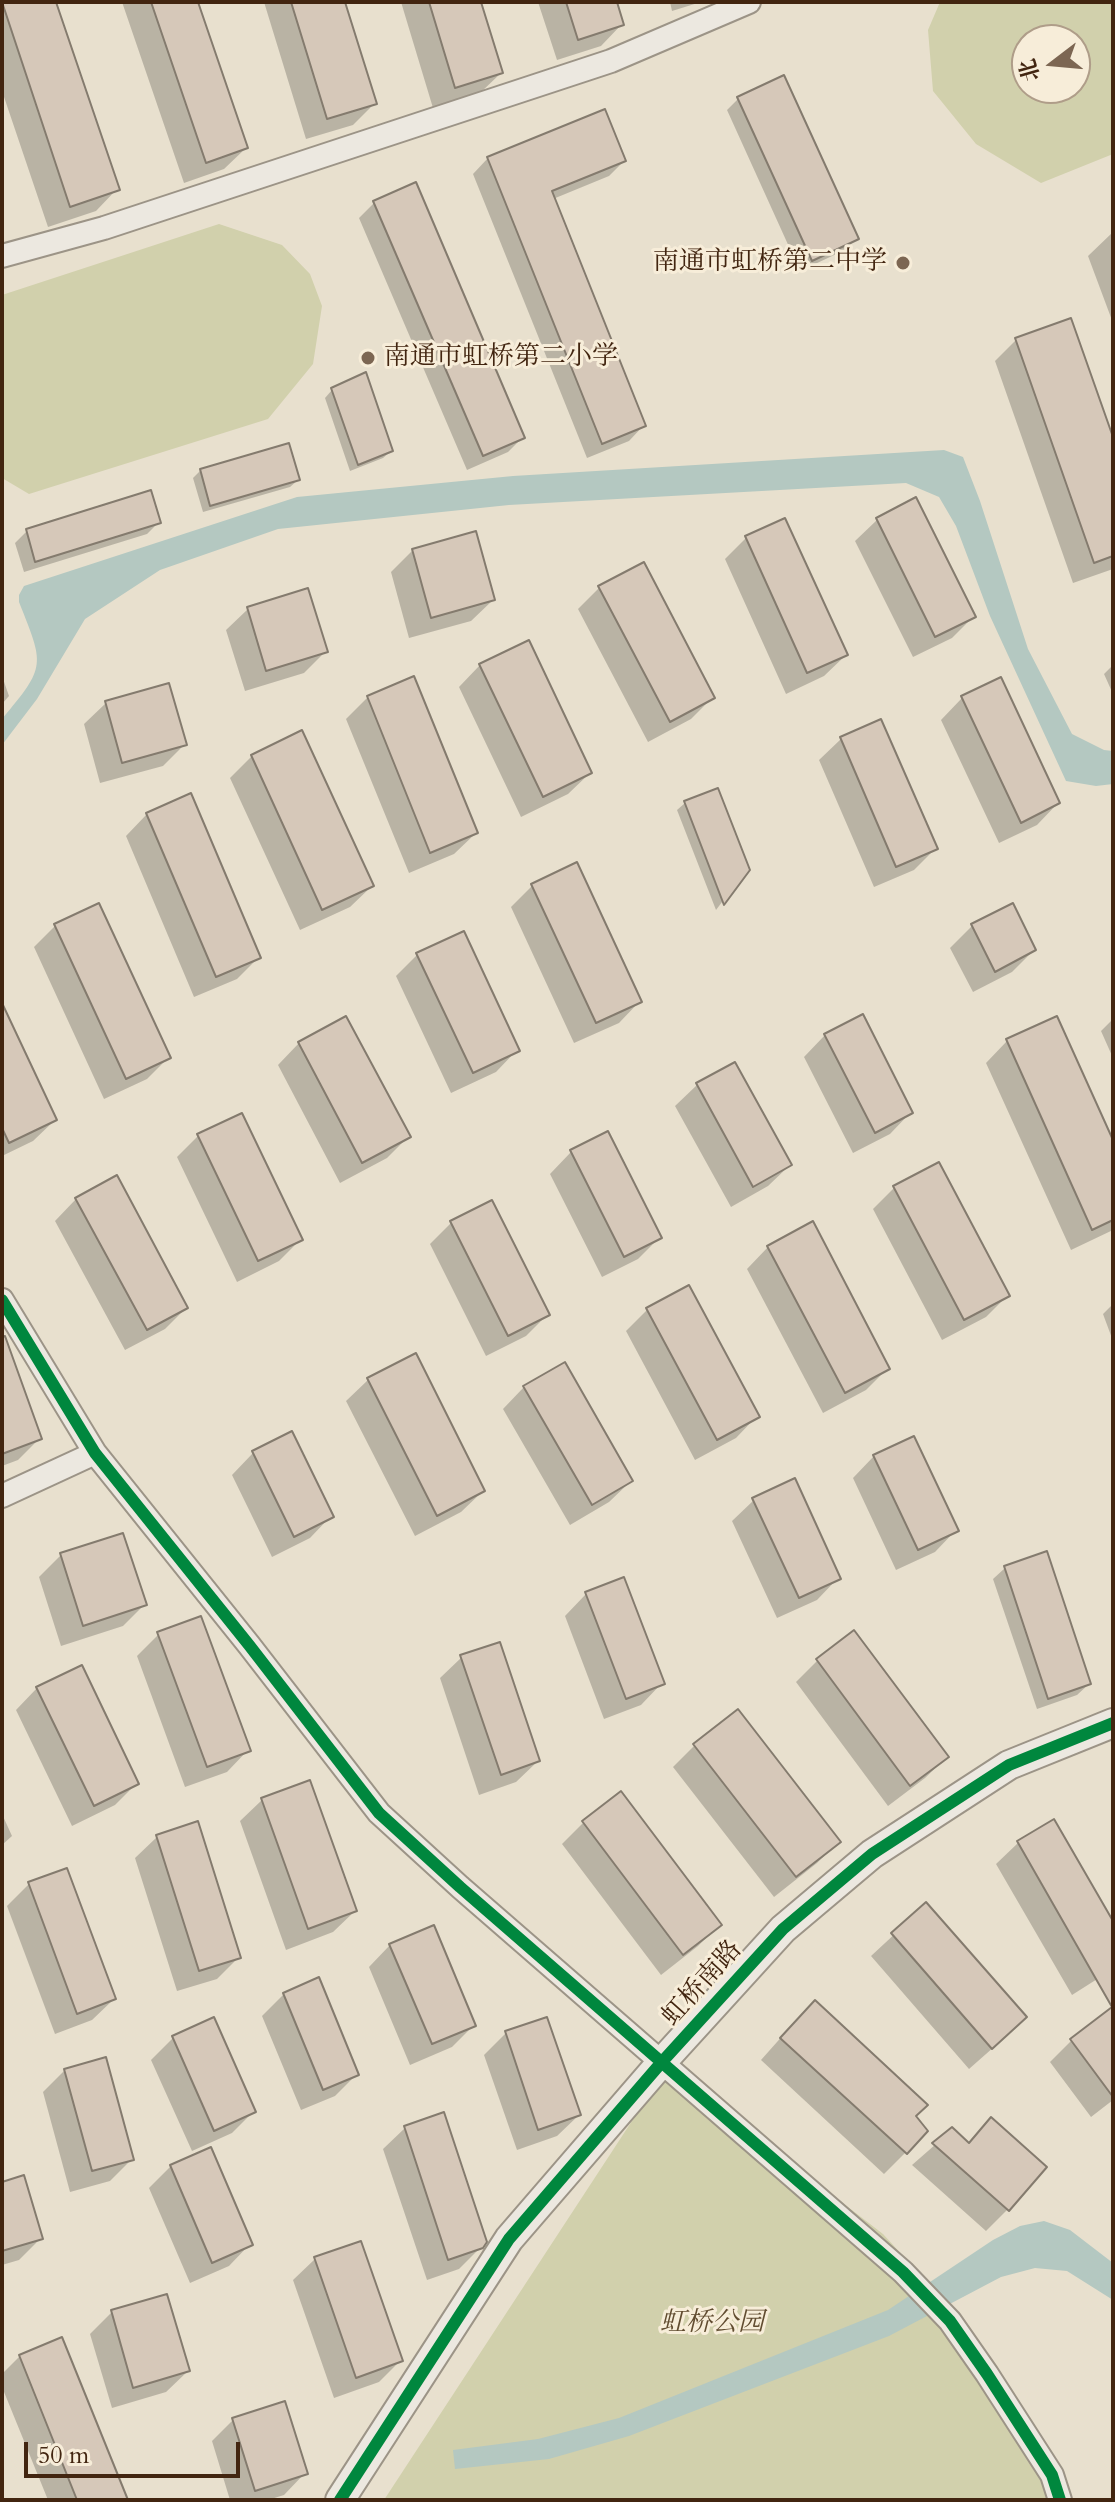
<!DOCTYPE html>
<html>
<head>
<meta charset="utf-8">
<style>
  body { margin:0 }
  #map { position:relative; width:1115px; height:2502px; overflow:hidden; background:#e8e0ce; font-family:Cardo,"Noto Serif SC",serif }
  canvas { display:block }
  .frame { position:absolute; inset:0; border:4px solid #422510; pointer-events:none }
  .north { position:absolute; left:1011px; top:24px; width:80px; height:80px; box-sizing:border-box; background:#f7edd9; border:2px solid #af9d89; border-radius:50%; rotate:254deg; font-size:22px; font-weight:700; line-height:32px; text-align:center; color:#422510 }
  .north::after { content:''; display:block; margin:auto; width:28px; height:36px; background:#7c6652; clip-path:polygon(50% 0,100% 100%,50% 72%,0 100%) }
  .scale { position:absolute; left:24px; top:2442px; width:216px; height:36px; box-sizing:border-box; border:4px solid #422510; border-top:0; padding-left:10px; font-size:24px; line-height:28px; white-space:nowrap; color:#422510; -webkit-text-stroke:6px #f7edd9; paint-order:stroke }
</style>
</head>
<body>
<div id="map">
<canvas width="1115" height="2502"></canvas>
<div class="frame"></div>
<div class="north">北</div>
<div class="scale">50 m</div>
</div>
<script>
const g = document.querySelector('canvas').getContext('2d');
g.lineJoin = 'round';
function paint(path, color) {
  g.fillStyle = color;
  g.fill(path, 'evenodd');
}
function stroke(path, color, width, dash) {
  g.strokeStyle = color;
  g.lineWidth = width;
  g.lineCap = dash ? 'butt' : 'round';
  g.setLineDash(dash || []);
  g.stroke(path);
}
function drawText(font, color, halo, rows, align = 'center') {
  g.font = font + ' Cardo,"Noto Serif SC",serif';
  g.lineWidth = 6;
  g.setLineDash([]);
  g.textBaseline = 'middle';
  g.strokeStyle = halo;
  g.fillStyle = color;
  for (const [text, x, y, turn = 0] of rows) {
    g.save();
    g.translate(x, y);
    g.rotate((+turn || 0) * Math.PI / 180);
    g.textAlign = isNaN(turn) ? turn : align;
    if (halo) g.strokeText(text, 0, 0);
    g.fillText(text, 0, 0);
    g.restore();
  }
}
const green = new Path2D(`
  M940,2H1113V154L1041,183L976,144L933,91L928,30ZM1027,40H1075V88H1027Z
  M219,224L282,245L310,274L322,306L313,364L268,419L29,494L2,478V295Z
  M664,2072L769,2146L883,2234L969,2328L1039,2461L1052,2500H384Z`);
const water = new Path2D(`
  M944,450L963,457L980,501L1028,649L1072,734L1104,750L1113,751V784L1096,786L1066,781L990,616L956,526L939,497L906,483L509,505L278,529L160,570L85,619L37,699L2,745V719C47,666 44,665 19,602V595L24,586L297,497L513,476Z
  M1044,2221L1070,2230L1113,2263V2300L1067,2271L1035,2268L1001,2277L889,2336L629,2436L549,2459L455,2469L453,2450L538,2439L619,2418L888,2310L993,2240L1020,2226Z`);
const shadow = new Path2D(`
  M2,2H54L117,189L96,211L48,227L2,91Z
  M122,2H196L246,148L224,169L184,183Z
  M264,2H343L375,103L353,125L306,139Z
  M401,2H479L501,73L479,94L433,108Z
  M538,2H615L622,24L601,46L557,60Z
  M670,2H701L672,11Z
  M738,99L856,239L845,250L800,271L727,110Z
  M488,158L624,161L609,176L553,199L644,425L629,441L587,458L473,174Z
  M374,203L523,437L508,452L467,470L359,218Z
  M1113,232V323L1088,256Z
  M1016,340L1113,443V569L1073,583L995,361Z
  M332,390L391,451L383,458L350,471L325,398Z
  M201,470L298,480L290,487L203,512L193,478Z
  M916,500L974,616L952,638L913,657L855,541L877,520Z
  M159,522L147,534L24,572L15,543L27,531Z
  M746,538L846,655L824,676L786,694L725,559Z
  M413,550L493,600L471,621L409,638L391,572Z
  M600,587L713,697L691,719L648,742L578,609Z
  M248,609L326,651L304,673L245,691L226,630Z
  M480,665L590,773L568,794L521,817L459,687Z
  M1113,665V694L1104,674Z
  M2,676L9,696L2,704Z
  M368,697L476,833L454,854L409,873L346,719Z
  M962,698L1058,803L1037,825L999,843L941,720Z
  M106,703L184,745L163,766L100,783L84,724Z
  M841,739L936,848L914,870L874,887L819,760Z
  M252,756L372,886L350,907L300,930L230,778Z
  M716,790L747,869L716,910L677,810L685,803Z
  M147,814L259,957L237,979L194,997L126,836Z
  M532,886L640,1001L619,1023L574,1043L511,907Z
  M1012,906L1034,950L1012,972L973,992L950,948L972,926Z
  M55,926L169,1057L147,1079L104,1099L34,947Z
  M417,955L517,1050L496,1072L451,1093L396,976Z
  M2,1008L55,1120L33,1141L2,1156Z
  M1113,1019V1058L1101,1031Z
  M825,1035L911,1112L890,1134L853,1153L804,1057Z
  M1007,1041L1113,1145V1230L1071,1250L986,1063Z
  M299,1043L408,1137L387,1158L340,1183L278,1065Z
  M734,1064L790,1165L768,1186L731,1207L675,1106L697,1085Z
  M198,1136L301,1239L279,1261L237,1282L177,1157Z
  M571,1152L659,1238L638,1259L602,1277L550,1174Z
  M894,1188L1008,1295L986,1317L942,1340L873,1209Z
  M76,1199L186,1308L165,1329L125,1350L55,1221Z
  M451,1223L548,1314L526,1336L486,1356L430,1244Z
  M768,1247L888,1368L866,1390L823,1413L747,1269Z
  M1113,1304V1341L1103,1314Z
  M647,1310L757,1416L736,1438L695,1460L626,1331Z
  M2,1344L40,1438L18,1460L2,1466Z
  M415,1356L483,1491L461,1512L415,1536L346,1401L368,1380Z
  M524,1387L631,1481L609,1502L570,1525L503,1409Z
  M253,1453L331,1516L310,1538L272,1557L232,1475Z
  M874,1456L956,1530L935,1552L896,1570L853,1478Z
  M754,1500L838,1578L817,1600L777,1618L732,1521Z
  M122,1535L144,1605L123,1626L61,1646L39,1577L61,1555Z
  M1005,1568L1089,1684L1077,1695L1037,1709L993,1579Z
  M586,1594L662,1683L641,1705L604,1719L565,1616Z
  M159,1634L248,1750L227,1772L185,1787L137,1656Z
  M462,1657L538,1761L516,1782L479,1795L440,1678Z
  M817,1661L947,1757L925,1778L888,1806L796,1682Z
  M37,1688L137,1783L115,1805L72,1826L16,1710Z
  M738,1712L838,1842L817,1863L774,1897L673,1767L694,1746Z
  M262,1800L355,1911L333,1932L286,1950L240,1821Z
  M2,1814L12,1836L2,1845Z
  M584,1822L719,1925L698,1946L661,1975L562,1844Z
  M1053,1822L1113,1925V1969L1072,1995L996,1864L1018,1843Z
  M157,1837L239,1957L217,1979L177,1991L135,1858Z
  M29,1884L114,1999L92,2020L55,2034L7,1906Z
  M926,1905L1003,2039L969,2069L871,1956Z
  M390,1945L474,2025L452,2047L410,2065L369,1967Z
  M284,1994L357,2074L335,2096L301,2110L262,2016Z
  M1113,2009V2100L1091,2117L1050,2062L1071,2041Z
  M546,2019L579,2115L557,2136L517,2150L484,2055L506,2033Z
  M213,2020L254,2111L232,2133L192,2151L151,2060L173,2038Z
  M793,2024L914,2116L906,2152L884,2174L761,2060Z
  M65,2070L132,2159L110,2181L70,2192L43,2092Z
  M991,2120L1008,2209L986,2231L912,2165L952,2130L968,2144Z
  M405,2128L481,2247L459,2269L427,2280L383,2149Z
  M171,2166L250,2244L229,2266L190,2283L149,2188Z
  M2,2184L41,2238L19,2260L2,2265Z
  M315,2259L401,2360L379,2382L334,2398L293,2280Z
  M112,2312L188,2371L166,2392L112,2408L90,2334Z
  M20,2356L126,2500H48L2,2387V2374Z
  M233,2420L305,2473L284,2495L268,2500H230L212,2441Z`);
const building = new Path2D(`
  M2,2H56L120,190L70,207Z
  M151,2H198L248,148L206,163Z
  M291,2H345L377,104L327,119Z
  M429,2H481L503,73L455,88Z
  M566,2H617L624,25L578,40Z
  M784,75L859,239L812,261L737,97Z
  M605,109L626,161L552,191L646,426L602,444L487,157Z
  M416,182L525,438L483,456L373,201Z
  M1071,318L1113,437V556L1094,563L1015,338Z
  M366,372L393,451L358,465L331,388Z
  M289,443L300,480L210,506L200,469Z
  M151,490L161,523L35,562L26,529Z
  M916,497L976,617L935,637L876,518Z
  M785,518L848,655L807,673L745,536Z
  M476,531L495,600L431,618L412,549Z
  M644,562L715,698L670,722L598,586Z
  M308,588L328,652L266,671L247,607Z
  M529,640L592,773L543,797L479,664Z
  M414,676L478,833L430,853L367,696Z
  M1001,677L1060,803L1021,823L961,696Z
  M169,683L187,745L122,763L105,701Z
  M881,719L938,849L896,867L840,737Z
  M302,730L374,886L322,910L251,755Z
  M718,788L750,870L724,905L684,801Z
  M191,793L261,958L216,977L146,813Z
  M577,862L642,1002L596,1023L531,884Z
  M99,903L171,1058L126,1079L54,924Z
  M1013,903L1036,950L995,972L971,924Z
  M464,931L520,1051L473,1073L416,953Z
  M2,1003L57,1120L9,1143L2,1128Z
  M863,1014L913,1113L875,1133L824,1034Z
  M346,1016L411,1137L362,1163L298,1042Z
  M1057,1016L1113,1140V1220L1092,1230L1006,1039Z
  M735,1062L792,1165L753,1187L696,1083Z
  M242,1113L303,1240L258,1261L197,1134Z
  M608,1131L662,1238L624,1257L570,1150Z
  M939,1162L1010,1296L964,1320L893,1186Z
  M117,1175L188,1308L147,1330L75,1198Z
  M492,1200L550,1315L508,1336L450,1221Z
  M813,1221L890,1369L845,1393L767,1246Z
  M689,1285L760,1417L717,1440L646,1308Z
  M5,1336L42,1439L2,1454V1337Z
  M416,1353L485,1491L437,1516L367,1378Z
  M565,1362L633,1481L592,1505L523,1386Z
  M292,1431L334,1517L294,1537L252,1451Z
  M914,1436L959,1531L918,1550L873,1455Z
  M795,1478L841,1579L799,1598L752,1498Z
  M123,1533L147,1605L83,1626L60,1553Z
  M1047,1551L1091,1684L1048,1699L1004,1566Z
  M624,1577L665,1684L626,1699L585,1592Z
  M201,1616L251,1751L207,1767L157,1632Z
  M854,1630L949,1757L910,1786L816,1659Z
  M500,1642L540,1761L501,1775L460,1655Z
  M82,1665L139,1784L94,1806L36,1687Z
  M738,1709L841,1842L796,1877L693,1744Z
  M310,1780L357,1911L308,1929L261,1798Z
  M621,1791L722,1925L683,1955L582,1821Z
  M1054,1819L1113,1921V2097L1070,2039L1112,2007L1017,1841Z
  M198,1821L241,1958L199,1971L156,1835Z
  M67,1868L116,1999L77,2014L28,1882Z
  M926,1902L1027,2017L992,2049L891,1933Z
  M434,1925L476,2026L432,2044L389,1944Z
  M319,1977L359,2075L323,2090L283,1993Z
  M815,2000L928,2105L916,2116L928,2131L907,2154L780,2038Z
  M214,2017L256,2112L214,2131L172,2036Z
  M547,2017L581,2115L538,2130L505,2031Z
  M106,2057L134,2160L92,2171L64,2069Z
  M444,2112L487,2242L483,2248L448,2260L404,2126Z
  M991,2117L1047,2167L1009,2211L932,2143L952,2127L969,2143Z
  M211,2147L253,2245L212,2263L170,2165Z
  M24,2175L43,2239L2,2251V2182Z
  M361,2241L403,2361L356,2378L314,2257Z
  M167,2294L190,2371L133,2388L111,2310Z
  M62,2337L128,2500H77L19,2355Z
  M285,2401L308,2474L255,2491L232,2418Z`);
const minor = new Path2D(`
  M2,256L104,228L611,61L749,2
  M2,1300L95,1453L249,1645L379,1813L460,1887L903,2272L950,2321L987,2374L1052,2475L1060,2500
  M2,1496L95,1453`);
const tertiary = new Path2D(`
  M340,2500L509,2239L661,2063L783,1929L872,1854L1009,1765L1113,1723`);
const cycleway = new Path2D(`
  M2,1300L95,1453L249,1645L379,1813L460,1887L903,2272L950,2321L987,2374L1052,2475L1060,2500
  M340,2500L509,2239L661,2063L783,1929L872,1854L1009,1765L1113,1723`);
const markers = [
  [903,263,8,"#7c6652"],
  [368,358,8,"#7c6652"]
];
const poiNames = [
  ["南通市虹桥第二中学",887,263],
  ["南通市虹桥第二小学",384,358,"left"]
];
const streetNames = [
  ["虹桥南路",703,1984,-48]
];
const parkNames = [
  ["虹桥公园",712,2324]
];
paint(green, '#d1d0ac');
paint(water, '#b4c8c1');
paint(shadow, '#0003');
paint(building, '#d6c8b9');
stroke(building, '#847b6e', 2);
stroke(minor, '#9c9487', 26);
stroke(tertiary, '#9c9487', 32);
stroke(minor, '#ece8e0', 22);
stroke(tertiary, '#ece8e0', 28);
stroke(cycleway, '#00873e', 12);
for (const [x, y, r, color] of markers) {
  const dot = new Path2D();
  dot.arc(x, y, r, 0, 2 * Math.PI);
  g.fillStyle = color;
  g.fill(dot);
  stroke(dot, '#f7edd9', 3);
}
drawText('26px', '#422510', '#f7edd9', poiNames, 'right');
drawText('26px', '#422510', '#f7edd9', streetNames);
drawText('italic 26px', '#614c30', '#f7edd9', parkNames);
</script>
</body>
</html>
